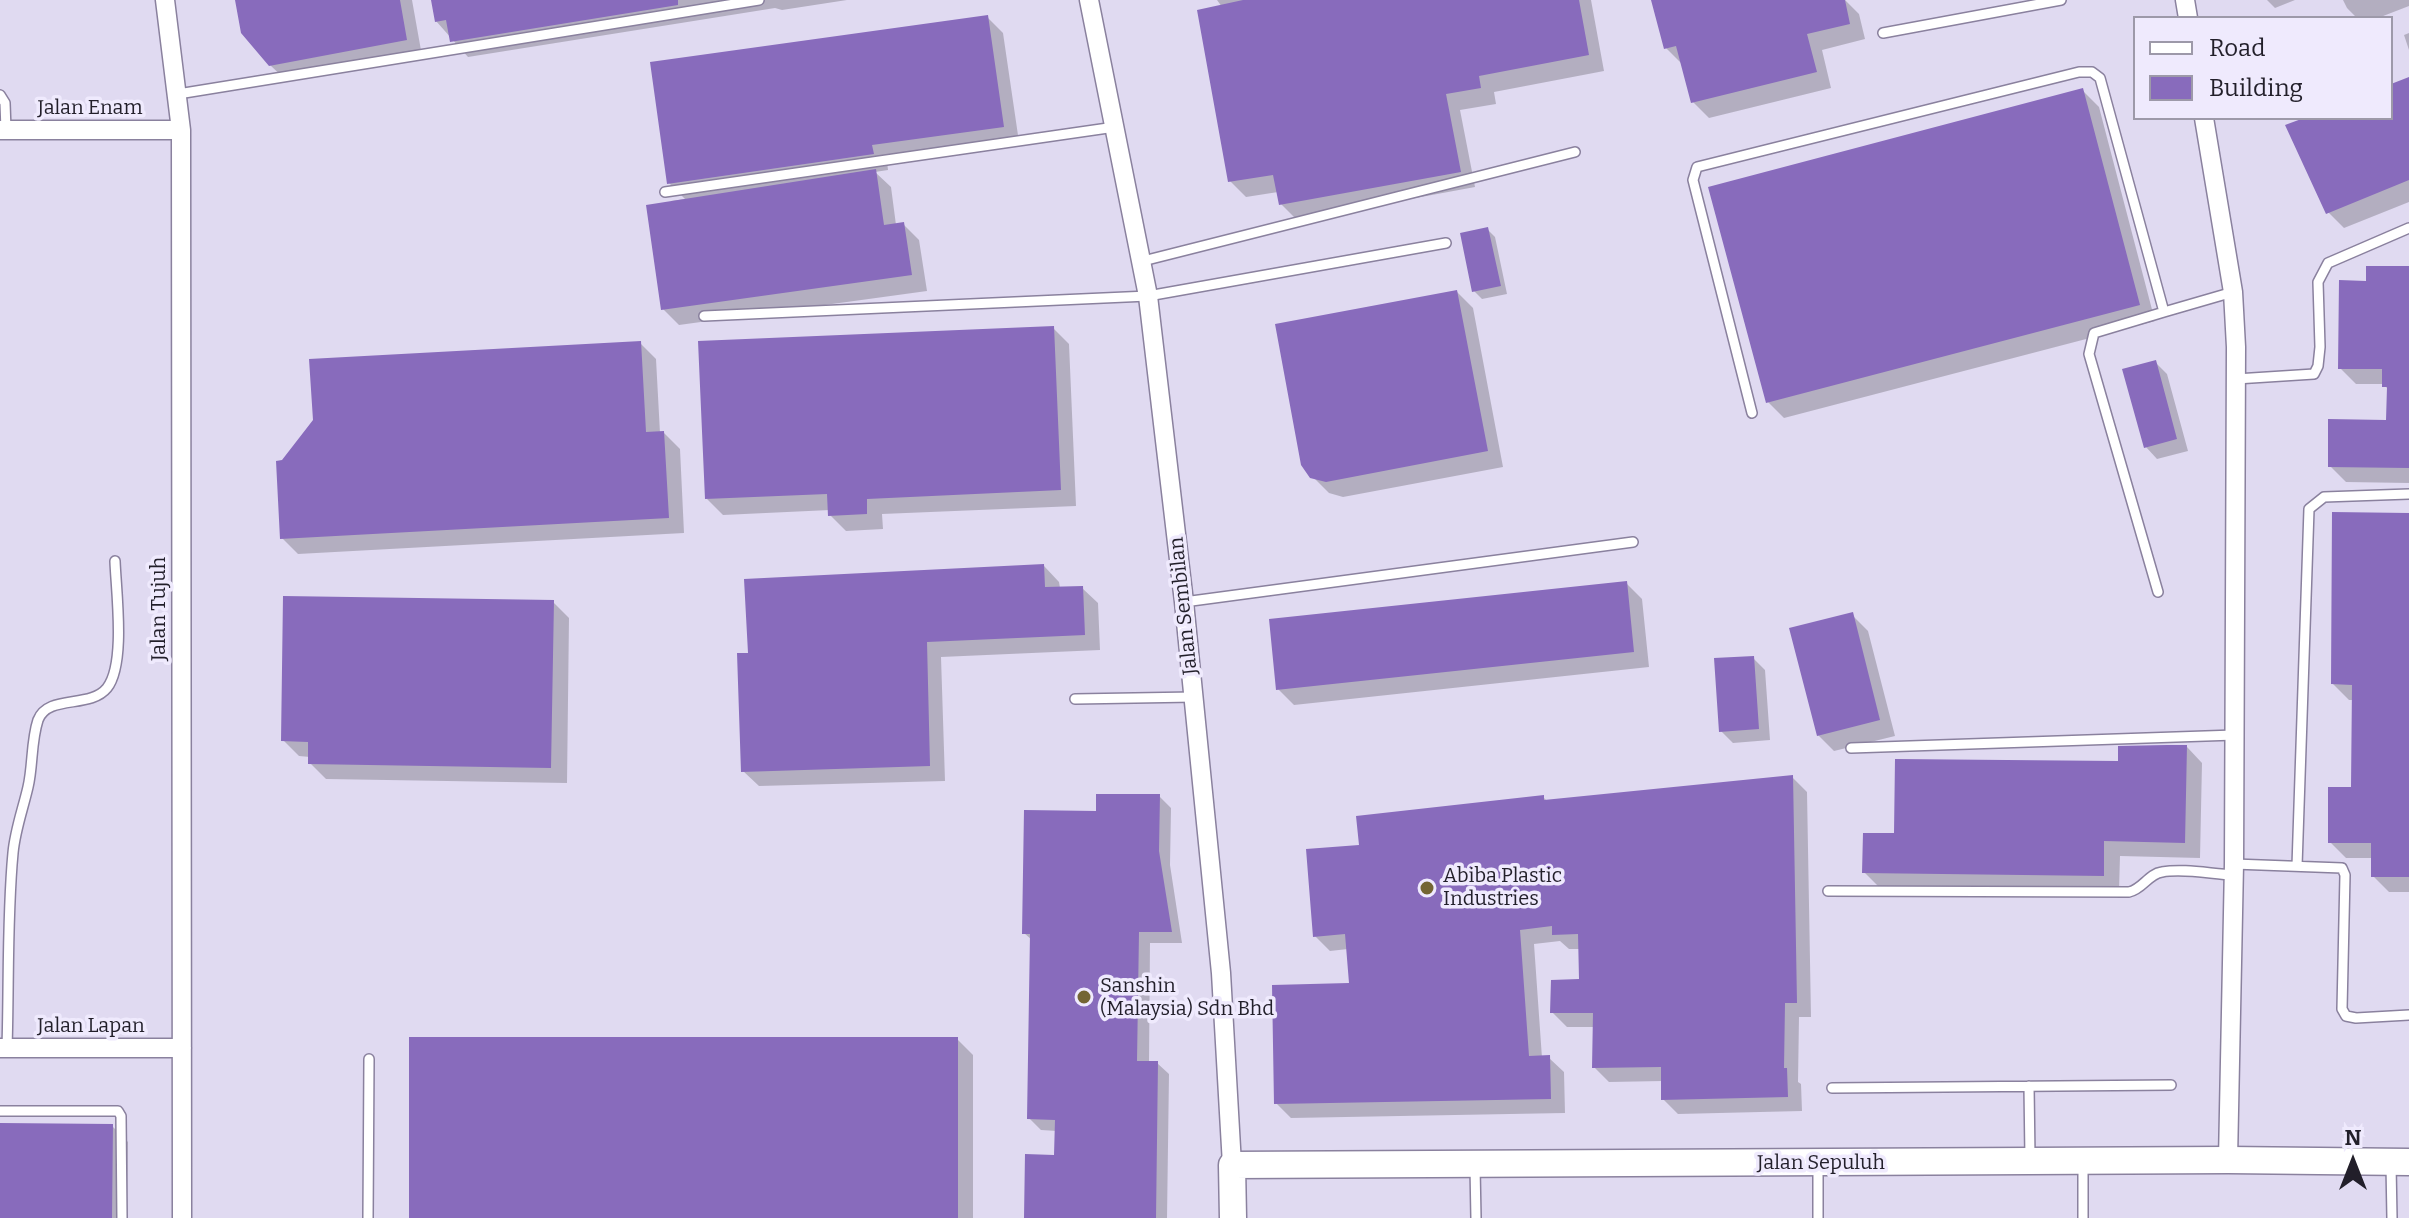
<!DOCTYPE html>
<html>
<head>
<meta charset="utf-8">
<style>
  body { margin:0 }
  #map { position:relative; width:2409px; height:1218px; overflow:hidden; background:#efeafd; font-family:Bitter,serif }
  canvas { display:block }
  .legend { position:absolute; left:2133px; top:16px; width:260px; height:104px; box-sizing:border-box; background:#efeafd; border:2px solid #9d99a9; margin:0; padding:10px 14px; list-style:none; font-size:24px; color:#221f2a }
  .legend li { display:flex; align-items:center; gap:16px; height:40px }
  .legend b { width:40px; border:2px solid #9d99a9 }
  .north { position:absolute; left:2313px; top:1122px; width:80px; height:80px; -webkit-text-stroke:6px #efeafd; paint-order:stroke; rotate:0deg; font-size:22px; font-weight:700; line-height:32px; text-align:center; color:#221f2a }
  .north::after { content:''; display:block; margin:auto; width:28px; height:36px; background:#221f2a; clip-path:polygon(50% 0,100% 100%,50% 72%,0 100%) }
</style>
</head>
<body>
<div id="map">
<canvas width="2409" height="1218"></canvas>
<ul class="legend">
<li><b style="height:10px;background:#fff"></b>Road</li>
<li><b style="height:22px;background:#886bbc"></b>Building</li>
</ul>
<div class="north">N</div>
</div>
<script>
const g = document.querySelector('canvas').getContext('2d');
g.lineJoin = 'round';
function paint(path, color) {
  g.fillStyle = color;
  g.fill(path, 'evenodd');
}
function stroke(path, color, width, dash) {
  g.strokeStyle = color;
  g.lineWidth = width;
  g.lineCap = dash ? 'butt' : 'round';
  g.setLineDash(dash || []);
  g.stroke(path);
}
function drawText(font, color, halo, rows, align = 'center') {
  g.font = font + ' Bitter,serif';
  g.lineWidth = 7;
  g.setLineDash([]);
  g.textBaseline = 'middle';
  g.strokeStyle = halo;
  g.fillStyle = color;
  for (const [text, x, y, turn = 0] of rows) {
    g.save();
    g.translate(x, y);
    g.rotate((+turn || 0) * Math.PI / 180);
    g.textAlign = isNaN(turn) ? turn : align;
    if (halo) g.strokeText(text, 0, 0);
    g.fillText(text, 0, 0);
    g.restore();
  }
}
const built = new Path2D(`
  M0,0H2409V1218H0ZM2135,18H2391V118H2135Z`);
const shadow = new Path2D(`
  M237,0H412L422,56L287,81L270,65Z
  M433,0H847L782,10L775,8L468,57L436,21Z
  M1217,0H1591L1604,71L1494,92L1496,104L1460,110L1475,187L1297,220L1281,204L1278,192L1246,197L1230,181L1222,7Z
  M1653,0H1845L1859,14L1865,39L1822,50L1831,88L1709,118L1693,102L1682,64L1666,48Z
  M2267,0H2295L2275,8Z
  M2343,0H2409V6L2378,18H2357L2347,8Z
  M987,17L1003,33L1019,142L887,161L888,170L875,172L891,187L896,225L903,224L919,240L927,291L679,325L663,309L671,201L685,199L669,183Z
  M2409,33V50L2404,35Z
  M2409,79V202L2344,228L2328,212L2309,118H2391V86Z
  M2083,91L2099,107L2155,321L1784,418L1768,402Z
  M1487,229L1495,237L1507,294L1482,299L1474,291Z
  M2409,268V483L2346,482L2330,466L2388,422L2389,391L2384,384H2356L2340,368L2368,283Z
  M1457,292L1473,308L1503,467L1343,497L1329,493L1312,476Z
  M1053,328L1069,344L1076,506L882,514L883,529L846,531L830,515V510L723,515L707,499Z
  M640,343L656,359L660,433H664L680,449L684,533L298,554L282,538L283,462L315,421Z
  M2155,362L2167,374L2188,451L2157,459L2146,447Z
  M2409,515V892H2389L2373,876V858H2346L2330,842L2353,789L2354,700H2349L2333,684Z
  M1044,566L1059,582L1060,588H1082L1098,603L1100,650L941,657L945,781L759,786L743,771L750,655Z
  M1626,583L1642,599L1649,667L1294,705L1278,689Z
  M553,602L569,618L567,783L326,779L310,763V757L299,756L283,740Z
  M1852,615L1868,631L1895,736L1834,751L1818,735Z
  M1753,658L1765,670L1770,740L1733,743L1721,731Z
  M2187,747L2202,763L2200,858L2120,856L2119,891L1880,888L1864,872L1896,835L2120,763Z
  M1792,777L1807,792L1811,1017H1799L1798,1082L1801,1084L1802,1111L1678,1114L1663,1099V1081L1609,1082L1594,1067L1595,1027H1567L1552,1012L1581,981L1580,949H1569L1560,941L1534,944L1542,1058H1549L1564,1072L1565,1113L1291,1118L1276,1103L1351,985L1348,949L1330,951L1315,936L1361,847L1543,797L1547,801Z
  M1159,796L1171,808L1170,865L1182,943H1150L1149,1063H1157L1169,1074L1167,1218H1026L1056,1157L1057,1131L1041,1130L1029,1118L1032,940L1024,933L1098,813Z
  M957,1039L973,1055V1218H411Z
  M0,1125L112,1126L128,1142L127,1218H0Z`);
const building = new Path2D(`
  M235,0H400L407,40L269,66L241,33Z
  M431,0H678V5L450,42L446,20L435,22Z
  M1243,0H1579L1589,55L1479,76L1481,88L1446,94L1461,172L1279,205L1273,175L1228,182L1197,10Z
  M1651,0H1845L1850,24L1807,34L1817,72L1691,103L1676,46L1664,49Z
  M988,15L1004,127L872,145L874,154L667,184L650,62Z
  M2409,77V180L2326,214L2285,125L2304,118H2391V84Z
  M2083,88L2140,305L1766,403L1708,187Z
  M876,169L884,225L904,222L912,275L661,310L646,205Z
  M1488,227L1501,286L1472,292L1460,233Z
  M2366,266H2409V468L2328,467V419L2386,420L2387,387H2382V369H2338L2339,280L2366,281Z
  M1457,290L1488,451L1326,482L1310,478L1301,465L1275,324Z
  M1054,326L1061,490L867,499V514L828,516L827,494L705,499L698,341Z
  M641,341L646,432L664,431L669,518L280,539L276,461L282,460L313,420L309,359Z
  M2156,360L2177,439L2144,448L2122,369Z
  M2332,512L2409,513V877H2371V843H2328V787H2351L2352,685L2331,684Z
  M1044,564L1045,587L1083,586L1085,635L927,642L930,766L741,772L737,653H748L744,579Z
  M1627,581L1634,652L1276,690L1269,619Z
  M283,596L554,600L551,768L308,764V742L281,741Z
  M1853,612L1880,720L1817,736L1789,628Z
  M1754,656L1759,729L1719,732L1714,658Z
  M2167,745H2187L2185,843L2104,841V876L1862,873L1863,833H1894L1895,759L2118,761V746Z
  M1793,775L1797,1003H1785L1784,1068H1787L1788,1097L1661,1100V1067L1592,1068L1593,1013H1550L1551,980L1579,979L1578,934L1552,935V926L1520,930L1529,1056L1550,1055L1551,1099L1274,1104L1272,985L1349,983L1345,934L1313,937L1306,849L1359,845L1356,816L1544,795V800Z
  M1096,794H1160L1159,851L1172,932H1139L1137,1061H1158L1156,1218H1024L1025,1154L1054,1155L1055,1120L1027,1119L1030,934H1022L1024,810L1096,811Z
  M409,1037H958V1218H409Z
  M0,1123L113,1124L112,1218H0Z`);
const lane = new Path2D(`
  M1883,33L2061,0
  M178,94L759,0
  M0,95L5,103L6,130
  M665,192L1115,127
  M1143,261L1575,152
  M704,316L1148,296L1446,243
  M2236,379L2314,374L2318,366L2320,347L2318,282L2328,263L2409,228
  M1752,413L1693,180L1697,167L2079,72H2092L2100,78L2164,312L2233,292
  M2158,592L2089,354L2094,333L2164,312
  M1184,602L1633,542
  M1075,699L1194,697
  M1851,748L2235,735
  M2234,864L2342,868L2345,875L2342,1009L2346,1016L2356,1018L2409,1015
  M2297,866L2309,509L2324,497L2409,494
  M1828,891L2129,892C2143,889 2148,874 2162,872C2184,868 2211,874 2234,875
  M7,1048C9,985 7,916 13,853C15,830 23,809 28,787C33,766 31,741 38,720C48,694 90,709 107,688C126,664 116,591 115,561
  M2029,1086L2030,1158
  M1832,1088L2171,1085
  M0,1111H118L121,1116L122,1218
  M2083,1164V1218
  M2391,1165L2392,1218
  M1818,1166V1218
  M1475,1167L1476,1218
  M368,1218L369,1059`);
const street = new Path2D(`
  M165,0L181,130L182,1218
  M1089,0L1148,296L1184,602L1221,973L1232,1165
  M2185,0L2188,18
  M2204,118L2233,292L2236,347L2234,864L2228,1160
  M0,130H181
  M0,1048H182`);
const secondary = new Path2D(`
  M1233,1218L1232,1165L2228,1160L2409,1162`);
const markers = [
  [1427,888,8,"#746533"],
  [1084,997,8,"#746533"]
];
const streetNames = [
  ["Jalan Enam",90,108],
  ["Jalan Sembilan",1184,606,-96],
  ["Jalan Tujuh",159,609,-90],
  ["Jalan Lapan",91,1026],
  ["Jalan Sepuluh",1821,1163]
];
const poiNames = [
  ["Abiba Plastic",1443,876],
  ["Industries",1443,899],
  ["Sanshin",1100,986],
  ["(Malaysia) Sdn Bhd",1100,1009]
];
paint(built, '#e0daf1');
paint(shadow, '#0003');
paint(building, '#886bbc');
stroke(lane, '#8a819e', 12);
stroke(street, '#8a819e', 21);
stroke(secondary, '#8a819e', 29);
stroke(lane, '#fff', 9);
stroke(street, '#fff', 18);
stroke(secondary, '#fff', 26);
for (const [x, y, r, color] of markers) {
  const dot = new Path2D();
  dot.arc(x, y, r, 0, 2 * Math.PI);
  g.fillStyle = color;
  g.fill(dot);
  stroke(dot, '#efeafd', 3);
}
drawText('20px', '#221f2a', '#efeafd', streetNames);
drawText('20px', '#221f2a', '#efeafd', poiNames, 'left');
</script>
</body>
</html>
